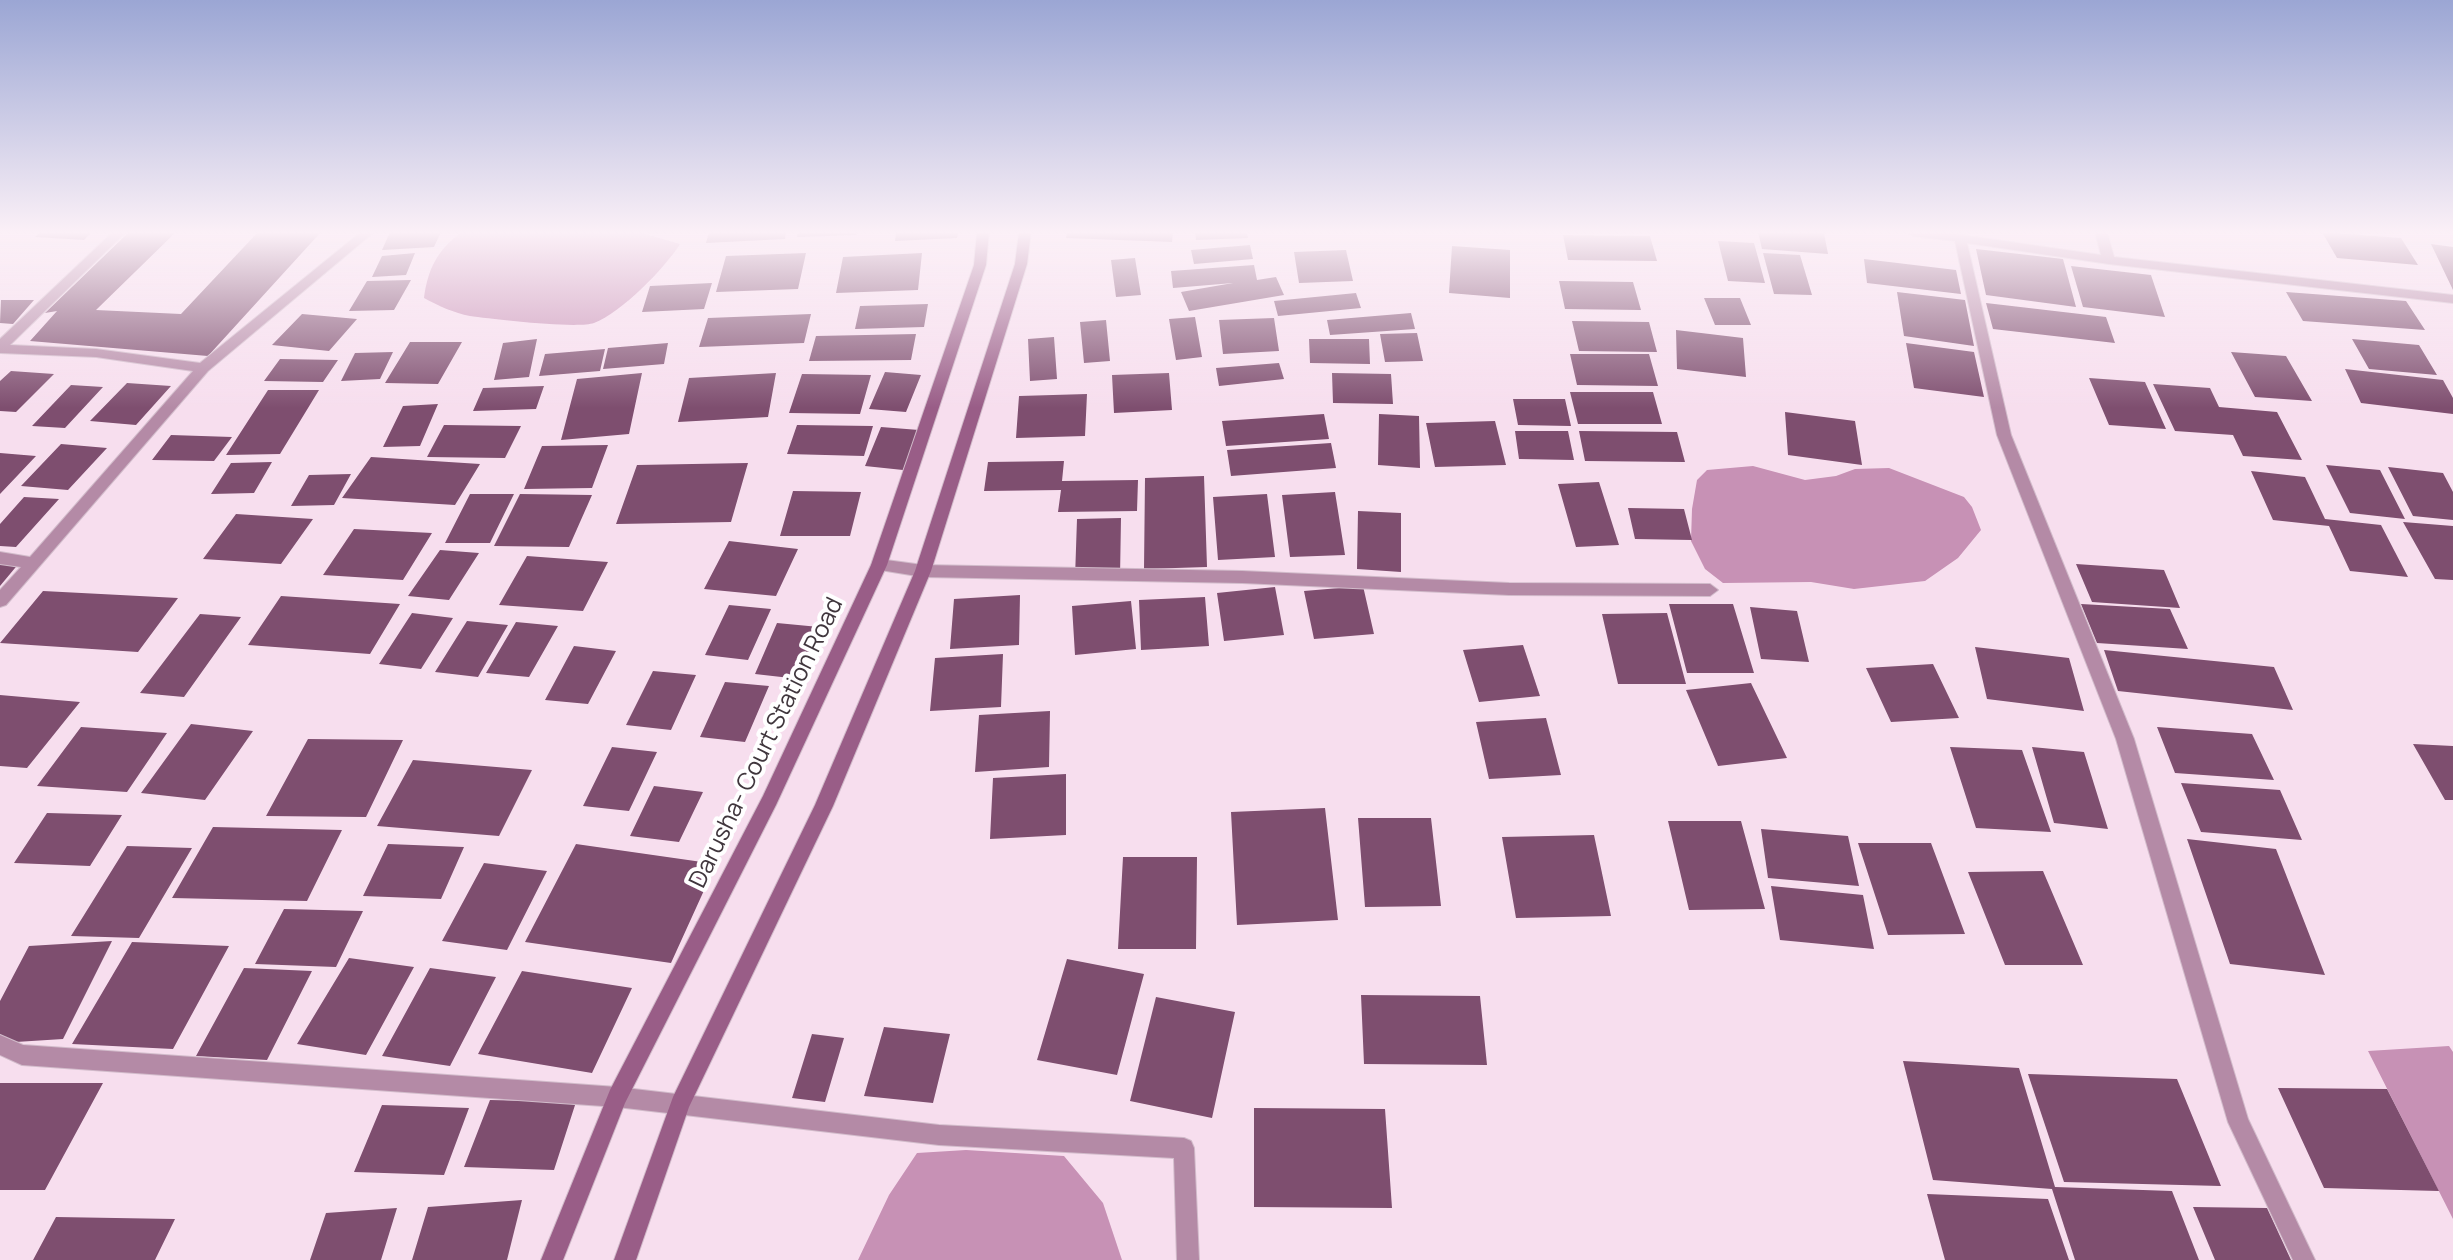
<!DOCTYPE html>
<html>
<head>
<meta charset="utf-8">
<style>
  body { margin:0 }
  canvas { display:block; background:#f7deee }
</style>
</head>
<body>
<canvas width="2453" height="1260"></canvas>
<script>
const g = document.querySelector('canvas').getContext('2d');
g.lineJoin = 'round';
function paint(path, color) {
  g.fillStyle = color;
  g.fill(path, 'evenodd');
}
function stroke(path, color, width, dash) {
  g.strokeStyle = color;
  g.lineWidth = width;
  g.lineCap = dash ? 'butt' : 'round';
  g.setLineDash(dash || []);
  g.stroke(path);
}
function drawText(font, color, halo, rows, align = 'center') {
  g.font = font + ' Manrope,sans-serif';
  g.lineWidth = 8;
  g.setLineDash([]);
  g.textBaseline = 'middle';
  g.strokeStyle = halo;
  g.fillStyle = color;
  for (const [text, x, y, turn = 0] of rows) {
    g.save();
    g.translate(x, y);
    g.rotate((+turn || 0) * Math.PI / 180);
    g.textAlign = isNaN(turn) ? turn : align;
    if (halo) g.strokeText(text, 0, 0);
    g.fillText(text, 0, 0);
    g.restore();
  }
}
const water = new Path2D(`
  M462,232H639L680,244C665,268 621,313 594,323C577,329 491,319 470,316C454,313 439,306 424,298C428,269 437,250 462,232Z
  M1753,466L1805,480L1836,476L1855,469L1889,468L1964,497L1972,507L1981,530L1958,558L1925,581L1854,589L1811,582L1723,583L1705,569L1691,541L1692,509L1697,480L1707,470Z
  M2449,1046L2453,1052V1219L2368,1051Z
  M966,1150L1064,1156L1103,1203L1122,1260H858L889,1195L917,1153Z`);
const building = new Path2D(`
  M41,232H92L84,240L35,237Z
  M129,232H176L96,310L181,314L258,232H321L208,356L30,341L57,311L45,313Z
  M390,232H441L434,247L382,250Z
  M709,232H786L785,239L706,243Z
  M798,232H857L856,235L797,237Z
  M896,232H958L957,238L895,241Z
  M1067,232H1173L1172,242L1066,238Z
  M1195,232H1247L1248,238L1196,240Z
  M1758,232L1824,233L1828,254L1762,249Z
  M2322,232L2401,238L2418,265L2337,258Z
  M1563,235L1650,236L1657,261L1568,260Z
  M1718,241L1754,243L1765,283L1728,281Z
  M2431,244L2453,247V290Z
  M1250,245L1253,259L1194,264L1191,250Z
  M1452,246L1510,250V298L1449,293Z
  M1976,249L2063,259L2076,307L1986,295Z
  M1346,250L1353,281L1299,283L1294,252Z
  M415,253L406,275L372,277L382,256Z
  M806,253L798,289L716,292L726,256Z
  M922,253L918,290L836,293L843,257Z
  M1763,253L1800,255L1812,295L1774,294Z
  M1135,258L1141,295L1116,297L1111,260Z
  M1864,259L1956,270L1961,294L1867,283Z
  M1254,265L1257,280L1276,277L1284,295L1189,311L1181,292L1233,283L1173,288L1171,271Z
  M2071,266L2151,275L2165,317L2083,307Z
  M411,280L394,310L349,311L367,281Z
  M1559,281L1633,282L1641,310L1565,309Z
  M712,283L704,309L642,312L650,286Z
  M1897,292L1965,300L1974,346L1904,336Z
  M2286,292L2406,301L2425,330L2303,321Z
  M1356,293L1361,308L1278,316L1274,301Z
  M1704,298H1740L1751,325H1715Z
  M1,300H34L13,324L0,323Z
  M1986,303L2106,317L2115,343L1993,329Z
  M928,304L924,327L855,329L860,306Z
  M1411,313L1415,329L1330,335L1327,320Z
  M302,314L357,319L329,351L272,345Z
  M811,314L804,343L699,347L708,318Z
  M1195,317L1202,357L1176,360L1169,319Z
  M1274,318L1279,351L1223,354L1219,320Z
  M1106,320L1110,361L1084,363L1080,322Z
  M1572,321L1649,322L1657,352L1579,351Z
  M1676,330L1743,338L1746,377L1677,369Z
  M1417,333L1423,361L1385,362L1380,334Z
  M916,334L911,360L809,361L816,336Z
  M1054,337L1057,379L1030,381L1028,339Z
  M537,339L529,377L494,380L503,343Z
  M1309,339H1369L1370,364L1310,363Z
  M2352,339L2419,345L2437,375L2369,369Z
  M410,342H462L438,384L385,383Z
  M668,343L664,364L603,369L608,348Z
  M1906,343L1974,352L1984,397L1914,388Z
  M605,349L600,371L539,376L545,354Z
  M393,352L380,379L341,381L355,353Z
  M2231,352L2286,356L2312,401L2255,397Z
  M1570,354H1649L1658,386L1577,385Z
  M280,359L338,360L323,382L264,381Z
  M1279,363L1284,379L1219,386L1216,368Z
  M2345,369L2443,380L2453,398V414L2361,403Z
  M11,371L54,374L16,412L0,411V381Z
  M885,372L921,375L906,412L869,409Z
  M642,373L629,434L561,440L577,379Z
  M776,373L768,417L678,422L689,378Z
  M1169,373L1172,410L1114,413L1112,375Z
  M1332,373L1391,374L1393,404L1333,403Z
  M802,374L871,375L860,414L789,413Z
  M2089,378L2145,382L2166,429L2109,425Z
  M127,383L171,386L136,425L90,421Z
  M2153,384L2210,388L2219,407L2277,412L2302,460L2243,456L2233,435L2175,431Z
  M71,385L103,387L65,428L32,426Z
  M544,386L536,409L473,411L483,388Z
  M268,390H319L280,454L226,455Z
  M1570,392H1653L1662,424H1578Z
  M1087,394L1085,436L1016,438L1019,396Z
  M1513,399H1565L1571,426L1518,425Z
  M438,404L420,446L383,447L403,406Z
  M1785,412L1855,421L1862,465L1788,455Z
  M1324,414L1329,439L1226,446L1222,421Z
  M1379,414L1419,416L1420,468L1378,465Z
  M1495,421L1506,465L1435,467L1426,423Z
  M444,425L521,426L505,458L427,457Z
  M797,425L873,426L864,456L787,454Z
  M881,427L919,430L903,470L865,466Z
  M1515,431H1568L1574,460L1519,459Z
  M1579,431L1677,432L1685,462L1585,461Z
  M171,435L232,437L214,461L152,460Z
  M1331,443L1336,468L1231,476L1227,450Z
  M61,444L107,448L68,490L21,486Z
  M608,445L592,488L524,489L542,446Z
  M0,453L36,456L0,494Z
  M371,457L480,464L455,505L342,498Z
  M1064,461L1062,481L1138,480L1137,511L1058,512L1061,490L984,491L988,462Z
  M272,462L254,493L211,494L231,463Z
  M748,463L731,522L616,524L637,465Z
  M2326,465L2380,470L2405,519L2350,513Z
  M2388,467L2443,473L2453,492V520L2413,516Z
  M2251,471L2305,477L2325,519L2381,525L2408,577L2350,571L2329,526L2273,520Z
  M351,474L334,505L291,506L309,475Z
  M1204,476L1207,567L1144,569L1145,478Z
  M1599,482L1619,545L1576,547L1558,484Z
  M793,491L861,492L850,536H780Z
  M1335,492L1345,555L1290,557L1282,495Z
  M470,494H514L490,543H445Z
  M520,494L592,495L569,547L494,546Z
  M1267,494L1275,557L1218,560L1213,497Z
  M24,497L59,499L16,547L0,546V524Z
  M1628,508L1684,509L1692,540L1635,539Z
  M1358,511L1401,513V572L1357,569Z
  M236,514L313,519L281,564L203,559Z
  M1121,518L1120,577L1075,578L1077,519Z
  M2403,522L2453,526V580L2435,579Z
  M354,529L432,533L403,580L323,575Z
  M729,541L798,549L776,596L704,589Z
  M440,550L479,553L449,600L408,596Z
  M527,556L608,562L583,611L499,605Z
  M0,561L20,562L0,586Z
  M2076,564L2164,570L2180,608L2092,602Z
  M1363,586L1374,634L1314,639L1304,591Z
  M1275,587L1284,635L1224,641L1217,593Z
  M43,591L178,598L138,652L0,643Z
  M1020,595L1019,645L950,649L954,599Z
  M281,596L400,604L370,654L248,645Z
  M1205,597L1209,646L1141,650L1139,600Z
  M1131,601L1136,649L1075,655L1072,606Z
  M1669,604H1733L1754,673H1687Z
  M2081,604L2170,609L2188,649L2097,643Z
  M729,605L771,609L748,660L705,655Z
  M1750,607L1797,611L1809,662L1761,659Z
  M412,613L453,618L421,669L379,664Z
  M1667,613L1686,684H1618L1602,614Z
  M200,614L241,617L184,697L140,693Z
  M467,621L508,625L478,677L435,672Z
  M516,622L558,626L529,677L486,673Z
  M777,623L819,627L799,679L755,674Z
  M1523,645L1540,696L1479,702L1463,650Z
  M574,646L616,651L588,704L545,700Z
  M1975,647L2069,658L2084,711L1987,699Z
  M2104,650L2274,667L2293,710L2118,691Z
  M1003,654L1001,707L930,711L935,658Z
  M1933,664L1959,718L1891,722L1866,668Z
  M653,671L696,675L671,730L626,725Z
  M725,682L769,686L745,742L700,737Z
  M1751,683L1787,758L1718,766L1686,690Z
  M0,695L80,702L27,768L0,766Z
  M1050,711L1049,767L975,772L979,715Z
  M1546,718L1561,775L1489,779L1476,722Z
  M191,724L253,731L205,800L141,793Z
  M81,727L167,733L127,792L37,786Z
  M2157,727L2252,734L2274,780L2175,773Z
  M308,739L403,740L366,817L266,816Z
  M2413,744L2453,746V800H2445Z
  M612,747L657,752L629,811L583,806Z
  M1950,747L2022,750L2051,832L1976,828Z
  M2032,747L2084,752L2108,829L2054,823Z
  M413,760L532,770L499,836L377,826Z
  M1066,774V835L990,839L993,778Z
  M2181,783L2280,790L2302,840L2201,832Z
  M654,786L703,792L679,842L630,836Z
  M1325,808L1338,920L1237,925L1231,812Z
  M47,813L122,815L90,866L14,863Z
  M1358,818H1431L1441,906L1365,907Z
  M1668,821H1741L1765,909L1689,910Z
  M213,827L342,830L307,901L172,898Z
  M1761,829L1848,836L1859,886L1768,878Z
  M1594,835L1611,916L1516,918L1502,837Z
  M2187,839L2276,849L2325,975L2230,964Z
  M1858,843H1931L1965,934L1888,935Z
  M388,844L464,847L441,899L363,896Z
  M576,844L716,864L671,963L525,942Z
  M127,846L192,848L139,938L71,936Z
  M1123,857H1197L1196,949H1118Z
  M484,863L547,871L507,950L442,941Z
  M2043,871L2083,965H2005L1968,872Z
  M1771,886L1863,895L1874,949L1780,940Z
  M284,909L363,911L336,967L255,964Z
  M112,941L63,1039L0,1043V1001L29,946Z
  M132,942L229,946L173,1049L72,1044Z
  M349,958L414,967L366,1055L297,1044Z
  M1067,959L1144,974L1117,1075L1037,1060Z
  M244,968L312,971L267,1060L196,1056Z
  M430,968L496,977L450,1066L382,1056Z
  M522,971L632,988L592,1073L478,1054Z
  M1361,995L1480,996L1487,1065L1364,1064Z
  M1156,997L1235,1012L1212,1118L1130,1101Z
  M884,1027L950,1034L933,1103L864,1096Z
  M812,1034L844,1038L825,1102L792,1098Z
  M1903,1061L2019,1068L2055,1187L2172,1191L2199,1260H2075L2052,1189L1933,1180Z
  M2028,1074L2177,1079L2221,1186L2064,1182Z
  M0,1083H103L45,1190H0Z
  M2278,1088L2387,1089L2439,1191L2324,1188Z
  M490,1100L576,1102L554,1170L464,1167Z
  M382,1105L469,1108L444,1175L354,1172Z
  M1254,1108L1385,1109L1392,1208L1254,1207Z
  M1927,1194L2048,1199L2069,1260H1945Z
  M522,1200L507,1260H412L428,1207Z
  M2193,1207L2267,1208L2291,1260H2215Z
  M397,1208L381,1260H310L326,1213Z
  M56,1217L175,1219L155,1260H33Z`);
const street = new Path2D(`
  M113,232H126L10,345L96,349L200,363L361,232H374L208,371L6,605L0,607V590L21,567L0,564V552L30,557L193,371L96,357L0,353V339Z
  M1907,232H1941L2101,255L2095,232H2107L2114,257L2453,295V303L2109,264L1967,243L2011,435L2134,739L2248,1119L2315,1260H2293L2228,1122L2116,739L1997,435L1955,241L1913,236Z
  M879,559L923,565L1242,571L1509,583L1710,584L1718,590L1710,596L1509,595L1242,583L923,577L874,569L871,565Z
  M0,1035L23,1045L617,1087L939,1125L1184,1138L1191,1141L1194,1148L1199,1260H1177L1174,1158L939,1145L617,1107L22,1065L0,1055Z`);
const secondary = new Path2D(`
  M977,232H989L986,265L887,565L776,805L625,1103L563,1260H541L610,1090L763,796L871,565L974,265Z
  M1019,232H1031L1027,264L931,571L833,806L689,1107L636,1260H614L673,1097L815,805L915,571L1015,264Z`);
const streetNames = [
  ["Darusha- Court Station Road",767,743,-64]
];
paint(water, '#c791b5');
paint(building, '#7e4e6f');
stroke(street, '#d2bccb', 2);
stroke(secondary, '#d2bccb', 2);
paint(street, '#b48aa6');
paint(secondary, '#995d87');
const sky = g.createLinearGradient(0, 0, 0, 408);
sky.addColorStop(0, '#9ba6d4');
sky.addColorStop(0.57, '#fbf0f7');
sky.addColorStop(1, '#fbf0f700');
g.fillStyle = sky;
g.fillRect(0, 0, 2453, 408);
drawText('24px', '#40363d', '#fff', streetNames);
</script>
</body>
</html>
